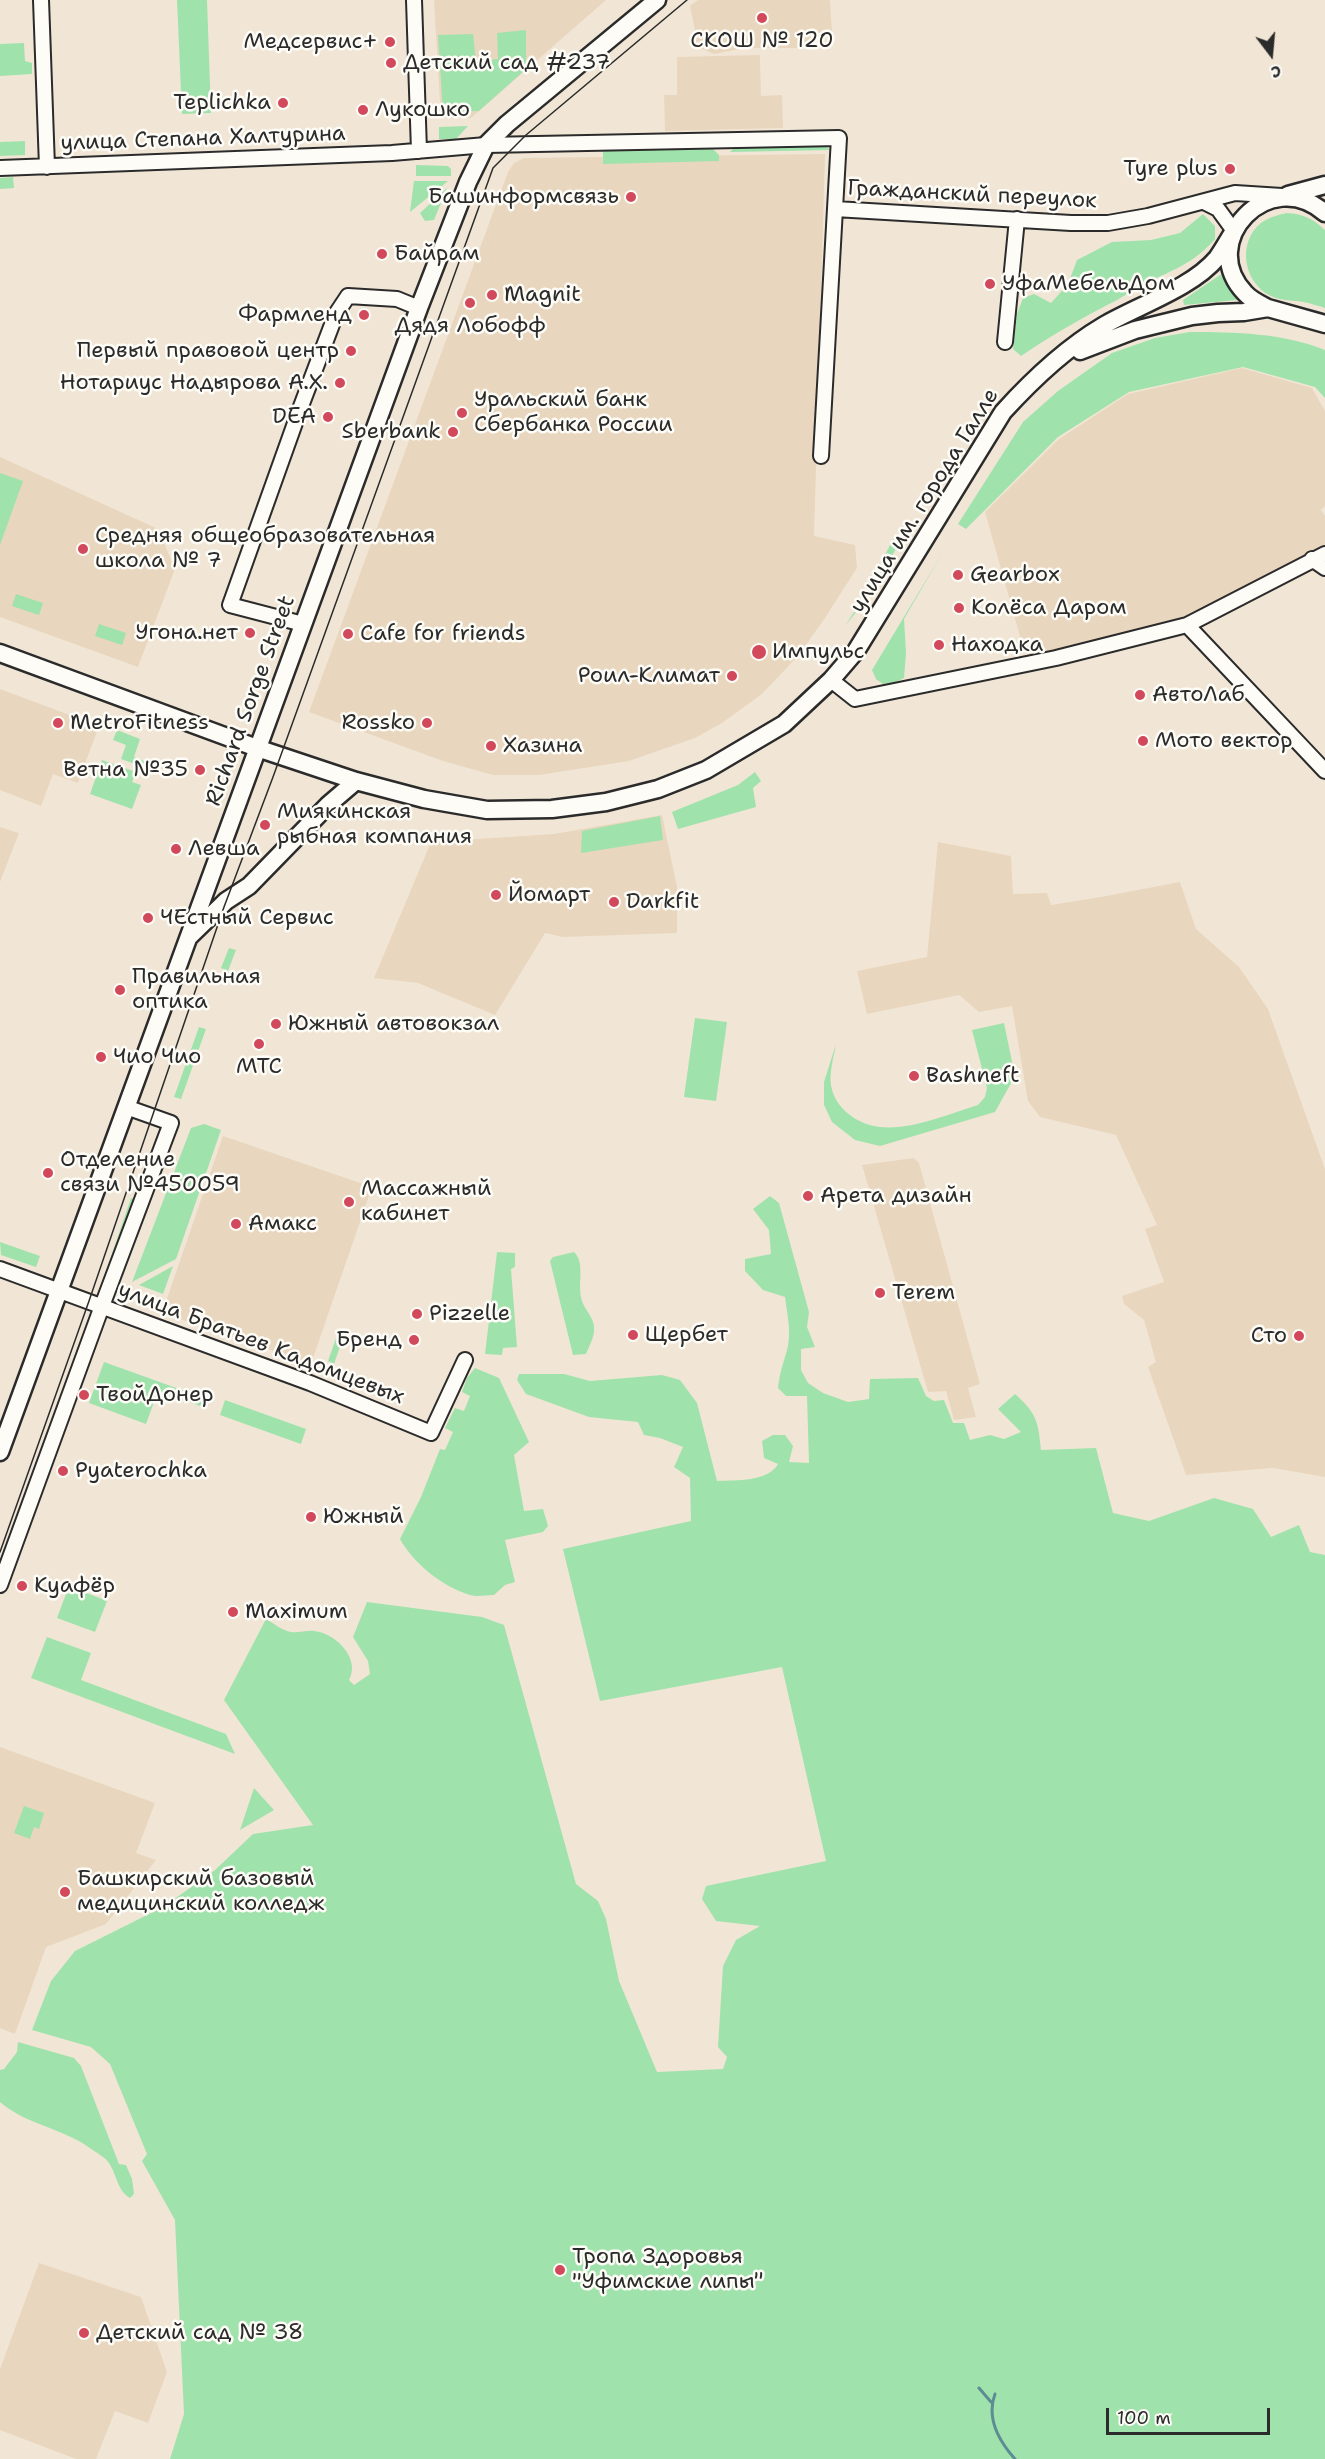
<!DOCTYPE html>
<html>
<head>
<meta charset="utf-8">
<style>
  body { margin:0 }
  #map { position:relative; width:1325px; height:2459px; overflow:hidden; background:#f1e6d5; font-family:"Shantell Sans",sans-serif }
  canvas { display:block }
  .north { position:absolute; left:1241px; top:24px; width:60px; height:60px; -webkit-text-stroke:4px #fdfcf7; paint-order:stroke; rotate:164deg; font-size:16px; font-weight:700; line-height:24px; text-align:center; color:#2b2b2b }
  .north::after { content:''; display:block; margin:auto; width:21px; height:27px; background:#2b2b2b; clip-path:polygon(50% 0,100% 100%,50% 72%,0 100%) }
  .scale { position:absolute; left:1106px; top:2408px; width:164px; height:27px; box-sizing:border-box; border:3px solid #2b2b2b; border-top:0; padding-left:8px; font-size:18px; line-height:21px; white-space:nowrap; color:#2b2b2b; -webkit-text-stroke:4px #fdfcf7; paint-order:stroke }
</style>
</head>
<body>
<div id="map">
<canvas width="1325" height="2459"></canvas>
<div class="north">С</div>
<div class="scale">100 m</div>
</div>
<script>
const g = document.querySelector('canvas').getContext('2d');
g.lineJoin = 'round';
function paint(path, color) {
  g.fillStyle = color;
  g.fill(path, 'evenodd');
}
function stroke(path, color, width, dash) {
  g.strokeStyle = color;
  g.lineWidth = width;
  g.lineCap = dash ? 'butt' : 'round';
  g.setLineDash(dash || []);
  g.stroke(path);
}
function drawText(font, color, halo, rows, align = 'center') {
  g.font = font + ' "Shantell Sans",sans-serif';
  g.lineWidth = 5;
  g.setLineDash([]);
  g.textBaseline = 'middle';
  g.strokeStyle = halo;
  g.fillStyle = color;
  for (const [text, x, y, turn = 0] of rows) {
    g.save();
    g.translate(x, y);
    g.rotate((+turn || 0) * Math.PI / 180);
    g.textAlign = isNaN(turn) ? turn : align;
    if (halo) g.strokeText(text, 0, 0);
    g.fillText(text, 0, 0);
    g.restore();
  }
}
const built = new Path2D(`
  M434,0H606L471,118H441Z
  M698,0H830L832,33H810L811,48H744L714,54L691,44L695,30L690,6Z
  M760,55L761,96L782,95L783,128L665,131L664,95H677V57Z
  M825,154L814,536L855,545L857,568L823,621L797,657L762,694L722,723L695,738L629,761L539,775H493L443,761L309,712L508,172L514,163L524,158Z
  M1242,368L1312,388L1325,411V506L1321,510L1325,516V546L1201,612L1168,622L1169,626L1128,637L1126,632L1029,656L1025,640H1021L985,512L1059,439L1128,394Z
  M0,457L158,529L175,569L138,667L0,617Z
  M0,689L99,726L78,783L53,774L41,806L0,790Z
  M662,815L677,887V933L563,937L545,933L495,1015L418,983L374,978L431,842L554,834Z
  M0,827L19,833L0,882Z
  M938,842L1011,856L1013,894L1047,893L1051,905L1101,897L1180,882L1196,929L1239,967L1268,1009L1325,1169V1477L1273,1468L1186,1475L1148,1367L1156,1362L1144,1320L1124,1304L1122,1296L1164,1282L1145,1229L1157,1225L1116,1135L1040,1117L1028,1101L1012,1006L979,1012L959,995L867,1014L857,971L927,957Z
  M223,1136L372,1187L311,1364L162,1313Z
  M914,1158L919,1163L980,1384L968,1388L976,1417L954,1420L946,1391L928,1392L862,1165Z
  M0,1747L155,1803L136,1853L156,1860L106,1924L46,1947L15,2034L0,2028Z
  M39,2263L141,2297L167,2372L148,2423L115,2411L96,2459H76L0,2430V2369Z`);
const green = new Path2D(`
  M177,0H207L211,113L182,114Z
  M526,30V69L479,111L443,112L438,35L473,34L476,61L498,59L497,33Z
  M24,43L25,61L32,63V74L0,76V44Z
  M468,126L456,139H439V127Z
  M25,141V155L0,156V142Z
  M824,144L830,150L730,152L735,147Z
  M712,148L719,155V161L603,164V151Z
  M416,165L448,166L451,169V176H416Z
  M13,177L14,188L0,189V178Z
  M414,181H448L410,212Z
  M447,188L434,220L425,221L420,213Z
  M1287,213C1304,214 1313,219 1325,230V308C1318,306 1310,303 1303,302C1292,300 1281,301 1271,296C1243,283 1237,242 1261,223C1269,217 1278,215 1287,213Z
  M1203,214L1215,226V239C1195,263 1169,272 1141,285C1130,291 1121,299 1109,304C1079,320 1050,336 1021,356L1013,349L1017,314L1023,298L1034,294L1051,303L1068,284L1077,260L1112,242L1151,240L1180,233Z
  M1223,273L1237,300L1184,305L1183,300Z
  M1190,332C1236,332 1282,333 1325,350V398L1315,387L1243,367L1129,392L1058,437L966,529L958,524L1023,422L1058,391L1112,353L1155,338Z
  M0,473L23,481L0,545Z
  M893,539L900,542L868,597L845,626L865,595Z
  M943,552L904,619L906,653L904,678L894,683L883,684L876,679L872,670Z
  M16,594L43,603L39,615L12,606Z
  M99,624L126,633L122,645L95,636Z
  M117,730L140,739L134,757L151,764L149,769L121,759L126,745L113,740Z
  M102,760L136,772L132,782L141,785L132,809L90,794Z
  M755,772L761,781L753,788L756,807L678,829L672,812L738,785Z
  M660,816L663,840L581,853L582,831Z
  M229,948L236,950L228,971L221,968Z
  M695,1018L727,1022L716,1101L684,1097Z
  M1004,1023L1015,1076L995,1112L880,1146L855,1140L832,1122L824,1105V1082L836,1044C834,1056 829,1073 831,1085C833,1099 842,1110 854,1118C890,1141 941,1116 978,1105L985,1097L987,1088L972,1030Z
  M199,1027L206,1029L181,1099L174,1097Z
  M204,1124L221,1130L176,1259L132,1282L191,1128Z
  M770,1196L779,1203L809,1312L807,1327L815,1347L801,1349V1370L808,1383L823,1393L848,1402L869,1399L870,1379L918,1378L926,1396L934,1401L944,1400L953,1423H964L970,1440L990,1435L1004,1439L1021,1432L998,1409L1015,1394C1037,1414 1038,1421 1041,1450L1096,1448L1113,1513L1149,1521L1214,1498L1253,1509L1271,1537L1299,1525L1310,1552L1325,1555V2459H170L184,2414L175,2220L142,2161L147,2154L110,2064L91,2047L32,2030L51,1981L75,1951L163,1907L214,1871L253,1834L313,1825L224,1700L266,1619C273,1623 283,1631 291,1632C299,1633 307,1630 314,1631C336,1633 361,1659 349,1680L354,1685L370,1674L368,1661L353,1637L367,1602L482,1617L504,1625L576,1884L598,1901L606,1919L619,1981L657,2072L723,2069L727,2057L718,2047L723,1966L736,1940L760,1926L716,1921L702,1899L706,1886L826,1861L782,1667L600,1701L563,1549L691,1521L690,1478L674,1467L683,1447L660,1438L644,1435L638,1422L589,1417L526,1394L517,1380L519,1374H564L590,1381L662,1375L680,1380L697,1403L717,1481C736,1480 768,1482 778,1464L764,1458L762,1441L773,1435H785L793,1446L789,1462L809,1463L807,1396H786L778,1388C780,1370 784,1362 788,1346C791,1331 787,1312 785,1297L763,1290L745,1271V1259L771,1254L769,1230L753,1209Z
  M131,1198L136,1200L108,1281L103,1280Z
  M0,1242L40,1256L36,1267L1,1255Z
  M497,1252L515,1253V1267L511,1269L517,1347L503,1348L502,1355L485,1354Z
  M574,1252C585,1262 578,1282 581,1297C583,1310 596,1317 594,1332C593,1339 589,1347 586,1354L573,1355L550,1261L553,1257Z
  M173,1266L163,1294L139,1285Z
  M339,1330L345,1332L334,1364L328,1361Z
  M104,1362L207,1399L203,1407L158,1391L146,1424L89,1403Z
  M475,1368L499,1378L529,1442L514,1455L524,1511L543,1509L548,1526L543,1532L505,1540L515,1582L505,1585L494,1595C486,1595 477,1597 470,1595C443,1587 414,1564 400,1539L421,1497L440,1449L445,1450L453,1432L445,1428L455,1408L464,1411L470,1396L462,1392L467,1378Z
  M225,1400L306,1429L301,1444L220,1415Z
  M69,1586L107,1601L95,1632L57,1618Z
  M47,1637L91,1653L81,1680L226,1734L235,1754L31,1678Z
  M254,1788L274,1810L240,1830Z
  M24,1806L44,1813L39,1829L34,1827L30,1839L14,1833Z
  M18,2042L74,2058L81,2066L119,2164L126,2165L132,2179L134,2194L130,2198C115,2190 117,2167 103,2157C94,2151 85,2144 75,2139C50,2126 22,2121 0,2102V2070L4,2069L17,2052Z`);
const stream = new Path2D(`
  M979,2388L991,2402
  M995,2394C986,2418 999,2441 1015,2459`);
const minor = new Path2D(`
  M41,0L47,167
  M414,0L419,151
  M0,168L392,153L486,145L839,138L821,456
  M1204,202L1218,209L1234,231
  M835,209L1071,223H1108L1148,216L1235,193L1282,196
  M1005,342L1017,219
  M1312,559L1325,568
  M303,624L230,605L300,409L336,314L348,296L397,299L419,308
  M1187,625L1325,771
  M831,680L855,699L1056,658L1187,625L1325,554
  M0,1269L310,1383L431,1433L465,1360
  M0,1585L102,1306L171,1123L126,1107`);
const major = new Path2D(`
  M1288,195L1325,185
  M1268,308C1260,304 1251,300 1245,293C1196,242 1269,164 1325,213
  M1080,351L1135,330L1192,316L1218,313L1244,312L1268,308L1325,324
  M0,653L257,748L356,781L424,799L487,810L552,809L606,802L658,789L706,770L784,724L831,680L856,651L1003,412C1032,380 1066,348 1103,326C1137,306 1192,288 1217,258C1223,250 1228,240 1234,231
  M190,936L226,901L249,886L328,805L356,781
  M0,1452L419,308L468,182L486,145L507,124L657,0`);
const tram = new Path2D(`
  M0,1552L89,1301L224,907L273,777L493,168L526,135L687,0`);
const markers = [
  [762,18,6,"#d1495b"],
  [390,42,6,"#d1495b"],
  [391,63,6,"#d1495b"],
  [283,103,6,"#d1495b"],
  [363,110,6,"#d1495b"],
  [1230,169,6,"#d1495b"],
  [631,197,6,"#d1495b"],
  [382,254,6,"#d1495b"],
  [990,284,6,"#d1495b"],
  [492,295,6,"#d1495b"],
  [470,303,6,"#d1495b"],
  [364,315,6,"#d1495b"],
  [351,351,6,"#d1495b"],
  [340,383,6,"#d1495b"],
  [462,413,6,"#d1495b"],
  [328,417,6,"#d1495b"],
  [453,432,6,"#d1495b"],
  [83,549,6,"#d1495b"],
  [958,575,6,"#d1495b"],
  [959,608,6,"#d1495b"],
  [250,633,6,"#d1495b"],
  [348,634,6,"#d1495b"],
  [939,645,6,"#d1495b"],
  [759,652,8,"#d1495b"],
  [732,676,6,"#d1495b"],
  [1140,695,6,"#d1495b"],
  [58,723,6,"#d1495b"],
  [427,723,6,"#d1495b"],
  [1143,741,6,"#d1495b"],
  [491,746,6,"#d1495b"],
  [200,770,6,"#d1495b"],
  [265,825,6,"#d1495b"],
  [176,849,6,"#d1495b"],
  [496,895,6,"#d1495b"],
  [614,902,6,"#d1495b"],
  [148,918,6,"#d1495b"],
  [120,990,6,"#d1495b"],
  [276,1024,6,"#d1495b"],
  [259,1044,6,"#d1495b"],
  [101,1057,6,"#d1495b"],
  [914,1076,6,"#d1495b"],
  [48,1173,6,"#d1495b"],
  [808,1196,6,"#d1495b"],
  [349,1202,6,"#d1495b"],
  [236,1224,6,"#d1495b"],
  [880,1293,6,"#d1495b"],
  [417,1314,6,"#d1495b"],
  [633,1335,6,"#d1495b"],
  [1299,1336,6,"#d1495b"],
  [414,1340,6,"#d1495b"],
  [84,1395,6,"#d1495b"],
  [63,1471,6,"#d1495b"],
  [311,1517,6,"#d1495b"],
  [22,1586,6,"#d1495b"],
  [233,1612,6,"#d1495b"],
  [65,1892,6,"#d1495b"],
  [560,2270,6,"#d1495b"],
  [84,2333,6,"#d1495b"]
];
const poiNames = [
  ["СКОШ № 120",762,41,"center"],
  ["Медсервис+",378,42,"right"],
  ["Детский сад #237",403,63],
  ["Teplichka",271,103,"right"],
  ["Лукошко",375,110],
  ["Tyre plus",1218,169,"right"],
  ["Башинформсвязь",619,197,"right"],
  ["Байрам",394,254],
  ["УфаМебельДом",1002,284],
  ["Magnit",504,295],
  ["Фармленд",352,315,"right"],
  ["Дядя Лобофф",470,326,"center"],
  ["Первый правовой центр",339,351,"right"],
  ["Нотариус Надырова А.Х.",328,383,"right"],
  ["Уральский банк",474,400],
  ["Сбербанка России",474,425],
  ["DEA",316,417,"right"],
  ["Sberbank",441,432,"right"],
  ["Средняя общеобразовательная",95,536],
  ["школа № 7",95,561],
  ["Gearbox",970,575],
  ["Колёса Даром",971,608],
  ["Угона.нет",238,633,"right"],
  ["Cafe for friends",360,634],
  ["Находка",951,645],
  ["Импульс",772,652],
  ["Роил-Климат",720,676,"right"],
  ["АвтоЛаб",1152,695],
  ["MetroFitness",70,723],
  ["Rossko",415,723,"right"],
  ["Мото вектор",1155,741],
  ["Хазина",503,746],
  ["Ветна №35",188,770,"right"],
  ["Миякинская",277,812],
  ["рыбная компания",277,837],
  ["Левша",188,849],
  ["Йомарт",508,895],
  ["Darkfit",626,902],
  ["ЧЕстный Сервис",160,918],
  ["Правильная",132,977],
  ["оптика",132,1002],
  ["Южный автовокзал",288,1024],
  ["Чио Чио",113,1057],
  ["МТС",259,1067,"center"],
  ["Bashneft",926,1076],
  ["Отделение",60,1160],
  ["связи №450059",60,1185],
  ["Массажный",361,1189],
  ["кабинет",361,1214],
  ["Арета дизайн",820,1196],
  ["Амакс",248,1224],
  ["Terem",892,1293],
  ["Pizzelle",429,1314],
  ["Щербет",645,1335],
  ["Сто",1287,1336,"right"],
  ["Бренд",402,1340,"right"],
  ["ТвойДонер",96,1395],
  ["Pyaterochka",75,1471],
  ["Южный",323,1517],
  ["Куафёр",34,1586],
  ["Maximum",245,1612],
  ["Башкирский базовый",77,1879],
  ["медицинский колледж",77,1904],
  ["Тропа Здоровья",572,2257],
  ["\"Уфимские липы\"",572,2282],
  ["Детский сад № 38",96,2333]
];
const streetNames = [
  ["улица Степана Халтурина",203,139,-2],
  ["Гражданский переулок",972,195,3],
  ["улица им. города Галле",925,501,-58],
  ["Richard Sorge Street",251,701,-70],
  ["улица Братьев Кадомцевых",261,1344,21]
];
paint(built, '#e9d6be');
paint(green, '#a0e2ac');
stroke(stream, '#5d8d94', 3);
stroke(minor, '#2b2b2b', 18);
stroke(major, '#2b2b2b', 21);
stroke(minor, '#fdfcf7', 14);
stroke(major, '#fdfcf7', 16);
stroke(tram, '#2b2b2b', 1.5);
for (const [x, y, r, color] of markers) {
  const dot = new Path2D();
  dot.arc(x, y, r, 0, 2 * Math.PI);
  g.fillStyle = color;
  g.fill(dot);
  stroke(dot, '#fdfcf7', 2);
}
drawText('22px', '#2b2b2b', '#fdfcf7', poiNames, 'left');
drawText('22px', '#2b2b2b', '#fdfcf7', streetNames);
</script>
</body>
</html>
